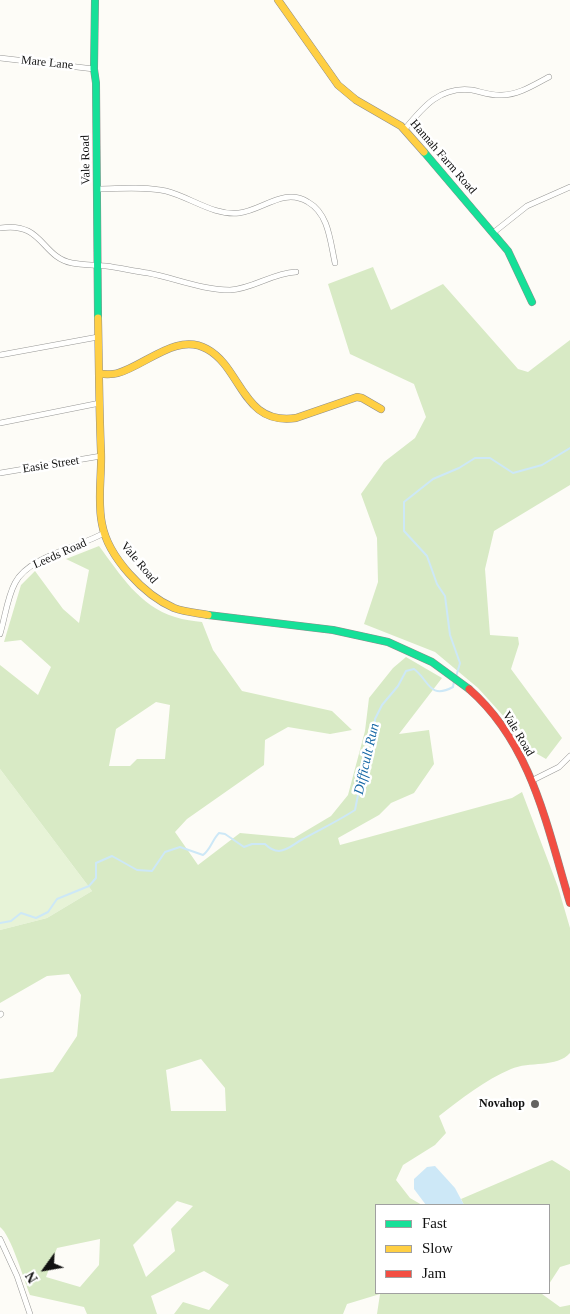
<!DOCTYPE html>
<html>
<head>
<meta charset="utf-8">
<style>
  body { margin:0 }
  #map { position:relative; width:570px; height:1314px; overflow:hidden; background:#fdfcf7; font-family:Georgia,serif }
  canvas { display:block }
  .legend { position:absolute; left:375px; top:1204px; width:175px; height:90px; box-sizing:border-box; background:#fff; border:1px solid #a0a0a0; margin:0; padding:6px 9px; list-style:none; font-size:15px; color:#111 }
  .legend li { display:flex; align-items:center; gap:10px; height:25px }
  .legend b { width:25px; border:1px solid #a0a0a0 }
  .north { position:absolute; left:20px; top:1244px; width:50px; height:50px; -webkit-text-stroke:4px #fff; paint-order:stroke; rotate:238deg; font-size:14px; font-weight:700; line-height:20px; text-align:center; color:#111 }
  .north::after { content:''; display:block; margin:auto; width:18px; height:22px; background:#111; clip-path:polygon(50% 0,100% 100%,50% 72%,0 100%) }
</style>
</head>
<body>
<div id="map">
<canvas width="570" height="1314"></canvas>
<ul class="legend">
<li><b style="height:6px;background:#16e098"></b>Fast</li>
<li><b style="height:6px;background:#ffcf43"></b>Slow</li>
<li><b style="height:6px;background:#f24e42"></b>Jam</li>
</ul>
<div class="north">N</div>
</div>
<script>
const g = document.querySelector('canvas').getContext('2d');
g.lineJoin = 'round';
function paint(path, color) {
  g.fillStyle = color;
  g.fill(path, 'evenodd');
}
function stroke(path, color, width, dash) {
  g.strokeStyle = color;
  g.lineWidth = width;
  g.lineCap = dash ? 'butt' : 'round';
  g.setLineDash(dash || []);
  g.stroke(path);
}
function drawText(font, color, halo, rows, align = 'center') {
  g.font = font + ' Georgia,serif';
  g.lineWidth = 5;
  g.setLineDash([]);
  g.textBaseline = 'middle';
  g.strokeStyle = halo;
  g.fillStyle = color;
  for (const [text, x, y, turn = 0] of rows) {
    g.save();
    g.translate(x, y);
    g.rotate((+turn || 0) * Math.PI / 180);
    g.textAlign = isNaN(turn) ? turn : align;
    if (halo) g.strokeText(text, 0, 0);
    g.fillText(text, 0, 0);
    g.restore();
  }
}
const green = new Path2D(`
  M0,769L92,891L47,918L0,930Z`);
const forest = new Path2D(`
  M373,267L391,310L443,284L518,369L528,372L570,340V485L494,531L485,569L490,635L518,637L519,644L511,669L562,738L546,759L527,748L507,720L478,688L435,652L364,624L378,582L377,538L361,494L384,462L415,438L426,417L414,384L350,354L328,284Z
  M99,546C120,574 139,606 175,617C184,620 194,621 202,622L213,650L242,691L332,711L352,730L330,734L288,727L265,740L264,765L187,819L175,832L198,865L240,833L294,838L331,816L348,795L365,731L369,698L393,668L406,657L442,678L399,734L429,730L434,764L414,793L391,803L379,815L338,838L340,845L512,798L522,792L558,887L570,928V1053C557,1068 529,1061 511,1069C485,1080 461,1099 439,1116L446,1133L435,1145L403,1165L396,1180L410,1198L422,1205H376V1293H543L542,1294L560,1307L570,1305V1314H377L380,1294L347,1304L343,1314H174L183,1302L209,1310L229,1285L204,1271L151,1296L157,1314H87L84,1307L30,1295C24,1280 11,1235 0,1227V1079L53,1072L77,1036L81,995L69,974L47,976L0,1003V930L47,918L92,891L0,769V665L38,695L51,667L21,640L4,642L21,585L35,571L63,609L79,623L89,570L66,559ZM156,702L170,705L165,759H137L130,766H109L116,729ZM201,1059L225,1088L226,1111H171L166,1070ZM177,1201L193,1206L171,1229L175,1251L146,1277L133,1245ZM100,1239L99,1265L80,1287L46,1277L57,1248Z
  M552,1160L570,1171V1264L560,1267L549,1284V1205H464L461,1199Z`);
const water = new Path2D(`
  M435,1166L455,1188L464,1205H426L414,1189V1179L427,1167Z`);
const stream = new Path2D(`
  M456,677L460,663L450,635L445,596L437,584L427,556L404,531V502L433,479L459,468L475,458H490L513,473L542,465L570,448
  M0,923L11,921L21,913L36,918L48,912L57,899L89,886L96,878V863L112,856L137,870L152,871L165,852L180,847L203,855C211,849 212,840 219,833L225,834L244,847L252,844H265C269,848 273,851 279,851C289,850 295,843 303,839C321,829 338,821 355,810L363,770L375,733V719L382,705L398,686L406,671L414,669C429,680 429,700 453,687L454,681`);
const street = new Path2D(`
  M0,58L94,69
  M405,129C423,107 440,86 472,90C482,92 492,96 502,95C519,95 535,84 549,77
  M97,189C119,189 144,186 166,191C190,197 214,216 239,213C263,210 284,187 308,202C329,214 330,241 335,263
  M0,228C43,221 41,257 72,263C83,265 95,265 106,266C120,268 134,271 148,273C175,278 202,290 230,290C253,289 272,273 296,272
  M493,233L527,206L570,187
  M0,355L98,337
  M0,423L100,403
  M0,473L101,456
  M0,634C5,618 7,598 15,583C29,556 78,548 104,533
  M531,781L559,767L570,756
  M0,1015L1,1014
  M0,1239L17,1276L30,1314`);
const fast = new Path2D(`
  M95,0L94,69L96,83L98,318
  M424,152L508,251L532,302
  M208,615L333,630L388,642L432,662L469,689`);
const slow = new Path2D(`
  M278,0L338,85L356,100L401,126L424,152
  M98,318C99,363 99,407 101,452C102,475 97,500 102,524C108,557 144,595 174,608C185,612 197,613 208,615
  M99,374C105,374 112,375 118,373C146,365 177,332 207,349C242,368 242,426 296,418L357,397L362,398L381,409`);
const jam = new Path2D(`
  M469,689C532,744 547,827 570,903`);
const markers = [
  [535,1104,5,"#646362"]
];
const streetNames = [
  ["Mare Lane",47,63,6],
  ["Hannah Farm Road",443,157,49],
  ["Vale Road",86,160,-91],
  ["Easie Street",51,465,-9],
  ["Leeds Road",60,554,-24],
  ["Vale Road",139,563,50],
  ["Vale Road",518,734,59]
];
const poiNames = [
  ["Novahop",525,1104]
];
const waterNames = [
  ["Difficult Run",367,759,-77]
];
paint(green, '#e7f3d7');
paint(forest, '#d8eac5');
paint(water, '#cde8f7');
stroke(stream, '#cde8f7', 2);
stroke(street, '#979795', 6);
stroke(fast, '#8e8d8b', 8);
stroke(slow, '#8e8d8b', 8);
stroke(jam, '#8e8d8b', 8);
stroke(street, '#fffffe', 5);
stroke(fast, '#16e098', 7);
stroke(slow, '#ffcf43', 7);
stroke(jam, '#f24e42', 7);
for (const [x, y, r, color] of markers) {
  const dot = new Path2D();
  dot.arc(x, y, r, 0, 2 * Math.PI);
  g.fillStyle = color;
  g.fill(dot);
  stroke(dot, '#fff', 2);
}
drawText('12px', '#111', '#fff', streetNames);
drawText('bold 12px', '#111', '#fff', poiNames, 'right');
drawText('italic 14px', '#1768a6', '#fff', waterNames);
</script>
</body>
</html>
